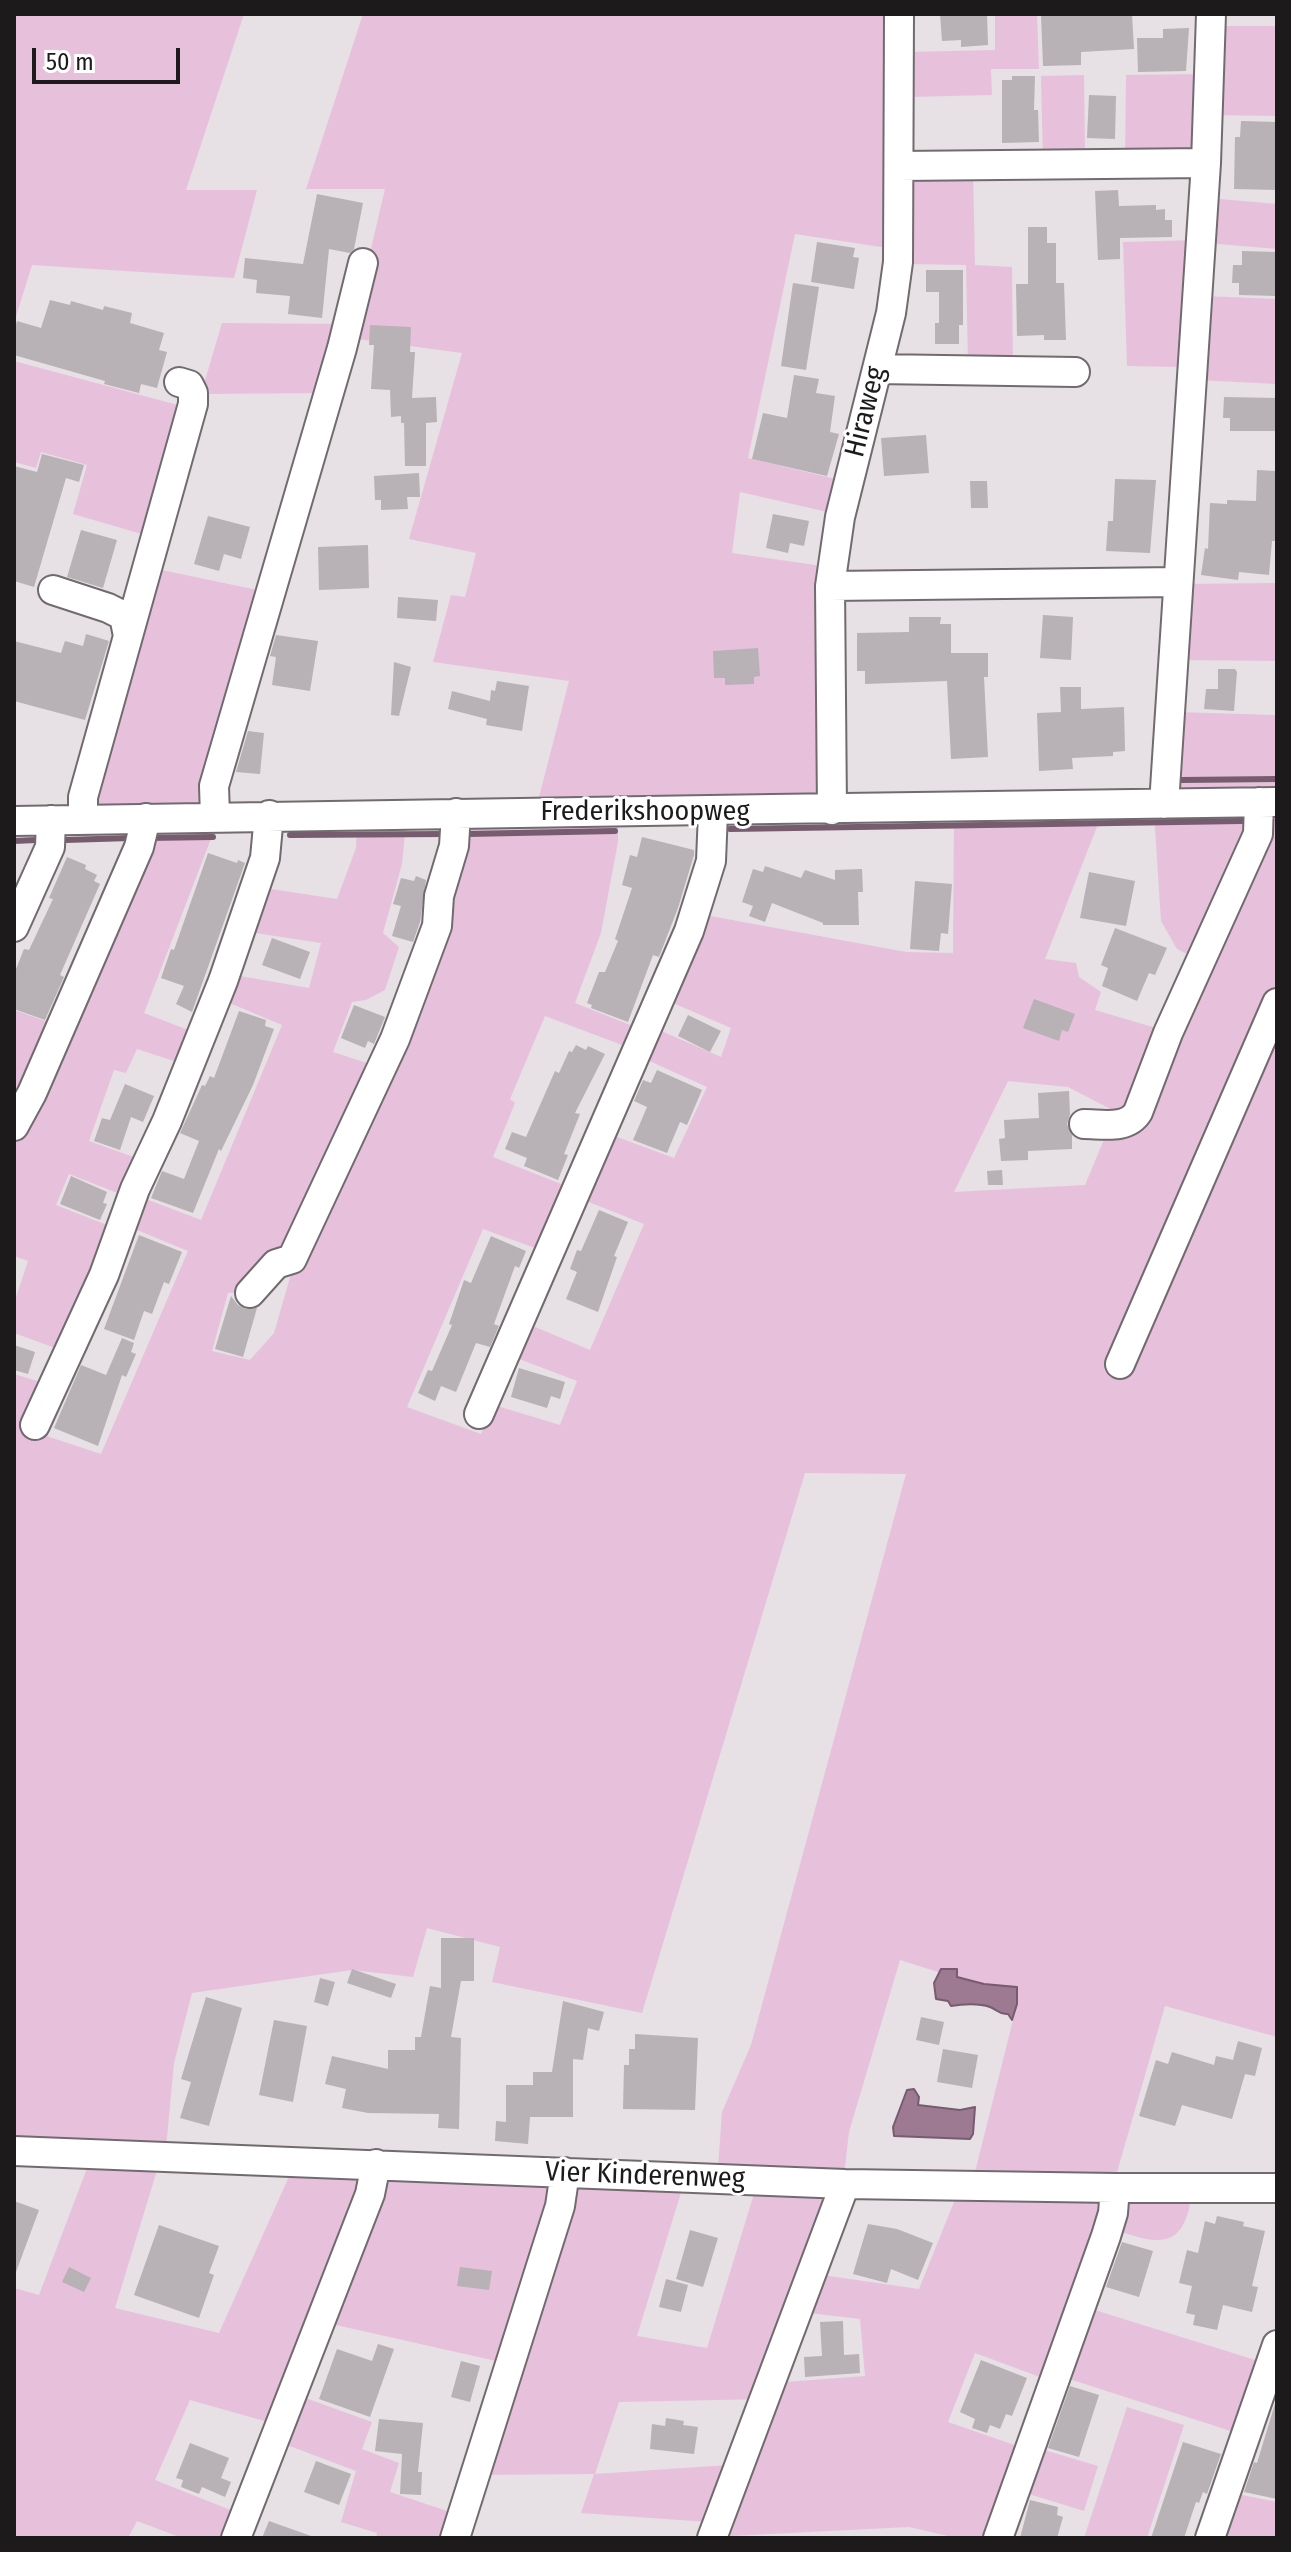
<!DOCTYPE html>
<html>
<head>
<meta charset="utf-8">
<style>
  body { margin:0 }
  #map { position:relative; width:1291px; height:2552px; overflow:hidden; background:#e7e0e4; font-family:"Fira Sans Condensed",sans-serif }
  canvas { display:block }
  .frame { position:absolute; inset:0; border:16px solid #1c1a1b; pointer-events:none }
  .scale { position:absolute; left:32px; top:48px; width:148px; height:36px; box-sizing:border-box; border:4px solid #1c1a1b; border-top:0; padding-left:10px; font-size:24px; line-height:28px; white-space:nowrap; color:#1c1a1b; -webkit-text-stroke:6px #fff; paint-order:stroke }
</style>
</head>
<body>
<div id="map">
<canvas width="1291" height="2552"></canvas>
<div class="frame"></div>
<div class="scale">50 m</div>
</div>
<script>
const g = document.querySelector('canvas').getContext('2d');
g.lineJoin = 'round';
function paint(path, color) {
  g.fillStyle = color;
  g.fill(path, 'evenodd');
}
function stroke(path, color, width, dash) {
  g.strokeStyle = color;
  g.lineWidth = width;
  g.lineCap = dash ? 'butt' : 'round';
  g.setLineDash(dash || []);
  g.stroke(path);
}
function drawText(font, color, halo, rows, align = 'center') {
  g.font = font + ' "Fira Sans Condensed",sans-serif';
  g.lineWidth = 6;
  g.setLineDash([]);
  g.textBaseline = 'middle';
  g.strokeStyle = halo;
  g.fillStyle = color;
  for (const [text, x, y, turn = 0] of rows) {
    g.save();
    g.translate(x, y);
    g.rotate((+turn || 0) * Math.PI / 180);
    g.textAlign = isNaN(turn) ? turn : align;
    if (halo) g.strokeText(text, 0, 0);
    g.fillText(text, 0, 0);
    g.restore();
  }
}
const green = new Path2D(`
  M14,14H244L186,190H257L234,278L32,265L14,323Z
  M363,14H893L888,248L795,234L748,458L840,480L832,513L740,492L732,553L822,566L821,791L816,797L537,805L569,681L433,662L451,595L465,597L476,553L409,539L462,353L350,338L385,189H306Z
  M995,14H1037L1039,69H991L992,95L910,97L909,52L995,50Z
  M1215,26H1277V116L1213,115Z
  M1204,74L1203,160H1125L1126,75Z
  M1084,75L1085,161L1043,162L1041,76Z
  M973,171L975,265L1012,267L1013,366L968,365L966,265L909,264L910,178Z
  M1208,198L1277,204V249L1207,243Z
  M1197,240L1184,363L1179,367L1127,366L1123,242Z
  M1204,296L1277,299V384L1197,380Z
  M222,323L343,324L325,393L201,394Z
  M14,361L189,408L152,537L73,514L87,465L41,452L36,468L14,462Z
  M152,568L267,592L204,807L90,809Z
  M1277,583V661L1179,660L1183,584Z
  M1277,686V794L1177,795L1175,712L1275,715Z
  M1277,811V2037L1165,2006L1115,2179L974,2176L1017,2004V1987L984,1984L957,1977L956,1969H942L938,1972L900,1960L849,2132L844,2175L718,2169L722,2112L751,2045L906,1474L805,1473L642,2013L492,1982L500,1947L427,1928L413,1977L352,1970L192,1993L174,2063L166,2148L14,2141V1374L44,1383L25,1429L101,1454L188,1251L127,1226L138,1196L201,1220L282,1025L225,1001L234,975L309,988L321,943L249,932L264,888L337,899L356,848L357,824H406L402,864L383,933L399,947L385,990L366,1000L352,1002L333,1052L379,1067L290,1257L273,1262L246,1292L228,1293L212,1351L250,1360L274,1333L295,1260L398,1040L433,945L438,944L456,859L467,842L465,827L469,822L618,821V842L601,933L575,1003L638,1028L630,1048L545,1016L510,1099L515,1103L493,1157L571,1188L543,1251L483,1229L407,1407L481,1434L494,1405L560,1425L577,1381L514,1357L528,1324L590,1350L644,1224L579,1198L609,1134L674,1158L707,1087L645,1059L659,1030L721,1057L731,1028L666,1000L705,915L906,952L953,953L954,818L1102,814L1045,959L1076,963L1079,977L1101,992L1095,1010L1166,1031L1134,1112L1126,1117L1068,1087L1008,1081L954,1192L1085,1185L1108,1130L1129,1129L1139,1118L1171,1035L1264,833L1265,812Z
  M1255,812L1199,955L1187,954L1177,949L1161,921L1154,813Z
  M217,823L144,1013L196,1033L183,1064L137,1049L126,1073L114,1070L89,1141L142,1160L125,1196L69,1174L56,1205L112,1227L58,1349L14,1333V1303L28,1261L14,1256V1133L151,827Z
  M14,1010L57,1025L14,1119Z
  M89,2163L158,2167L115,2308L219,2333L291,2172L364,2173L275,2424L190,2400L155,2480L238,2513L229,2538H182L137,2521L128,2538H14V2288L39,2295Z
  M385,2175L557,2186L505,2363L327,2323Z
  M683,2186L637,2336L707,2348L756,2187L835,2192L767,2399L619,2402L595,2474L743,2464L722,2523L581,2513L594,2474L480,2475L570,2187Z
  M956,2197H1108L1048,2380L975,2353L948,2422L1023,2448L991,2538H957L909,2527L730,2536L785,2382L865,2376L860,2319L809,2313L822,2275L919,2289Z
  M1121,2197L1190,2199C1190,2206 1189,2211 1186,2218C1174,2253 1140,2238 1113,2229Z
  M1085,2307L1265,2363L1240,2434L1063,2377Z
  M297,2395L372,2422L362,2449L399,2463L390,2492L456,2514L449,2538H376L377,2533L341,2522L356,2471L279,2442Z
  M1127,2407L1184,2425L1147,2538H1084Z
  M1034,2447L1098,2466L1084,2511L1019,2491Z
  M1232,2493L1277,2502V2538H1217Z`);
const water = new Path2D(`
  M941,1969H957V1977L984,1984L1017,1987V2004L1012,2020L1008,2014C999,2015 998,2010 990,2007C979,2003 962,2004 951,2006L948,2001L936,1999L934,1983Z
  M914,2089L919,2097L918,2105L960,2110L975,2107L973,2134L970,2139L894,2136L893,2127L907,2090Z`);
const stream = new Path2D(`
  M1181,780L1277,779
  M730,829L1242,821
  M468,834L615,831
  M290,835L446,834
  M148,838L213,837
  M65,840L131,838
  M14,841L36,840`);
const building = new Path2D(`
  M940,14H987L988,45L961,47V40L942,41Z
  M1062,14H1132L1134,49L1081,52V65L1043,66L1041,15Z
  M1189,28L1186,71L1138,72L1137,38H1163V29Z
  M1012,76H1035L1034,110H1038L1039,142L1002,143V80H1012Z
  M1089,95L1116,96L1115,139L1087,138Z
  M1241,121L1277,122V190L1234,189L1235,137H1240Z
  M1118,190L1119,206L1156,205V210L1165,209V220H1172V237L1120,238V259L1098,260L1095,191Z
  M317,194L363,203L354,249L350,253L329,249L322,318L288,314L290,296L256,293L257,280L243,278L245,258L303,264Z
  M1028,227H1047V243H1056V283H1064L1066,340H1044V335L1017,336L1016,284H1028Z
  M817,242L855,248L853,257L859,258L854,289L811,282Z
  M1242,251L1277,252V296L1239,295V283H1232L1233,265H1242Z
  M926,270H963V325H959V344H935V323H939V292H926Z
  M793,283L819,287L806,370L781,366Z
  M50,300L70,305L71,301L103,310L104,306L132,313L130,323L164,333L159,350L167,352L157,388L141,384L139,393L104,384L105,381L14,355V332L17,321L41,328Z
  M370,325L411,327L410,352H415L412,398L436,397L437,422L426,423V466H405L404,423H401V416L391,417L390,390L371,389L374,345H369Z
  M794,375L819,379L816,393L835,396L830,432L839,434L827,476L752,459L763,413L787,418Z
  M1224,397L1277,398V431H1230V418H1223Z
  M926,435L929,473L884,476L881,438Z
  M42,454L84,465L79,482L66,478L34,587L14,581V466L37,472Z
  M1257,470L1277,471L1275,541H1272L1269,575L1239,572L1238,580L1201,575L1205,548L1208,549L1210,503L1227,504V500L1256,501Z
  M419,473L420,497H407L408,509L381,510V500H375L374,476Z
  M1115,479L1156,480L1150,553L1106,551L1108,521H1113Z
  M970,481H987L988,508H971Z
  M773,514L809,521L804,546L790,543L788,553L766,548Z
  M208,516L250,527L241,559L224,554L219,571L194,564Z
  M81,530L117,540L103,588L67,577Z
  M368,545L369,588L319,590L318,547Z
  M398,597L438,600L436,621L397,618Z
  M1043,615L1073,617L1071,660L1040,658Z
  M909,617H941L940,624H951V653H988V677H984L988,757L951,759L947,681L865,684V671H857V633L909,632Z
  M86,634L109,641L85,720L14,701V641L61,653L65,641L83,646Z
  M276,635L318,641L310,691L272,685L276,657L270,656Z
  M758,648L760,676L754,677V684L725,685V678H714L713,651Z
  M394,662L411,667L399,716L391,715Z
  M1218,669H1235L1237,672L1234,711L1204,709L1206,689H1218Z
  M497,681L529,686L522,731L486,725L487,719L448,709L452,691L490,701L491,690L495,691Z
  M1060,687H1081V709L1124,707L1125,751L1113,752V756L1072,758L1073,769L1039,771L1037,713L1061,712Z
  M248,731L264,733L260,774L236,772Z
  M642,837L694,850V855L678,908L659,957L653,955L628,1022L591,1008L592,1005L587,1003L599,972H605L618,941L615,939L632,888L622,885L630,855L637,857Z
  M208,853L237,863L238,860L245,863L192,1012L176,1004L184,986L161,978L171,949L174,950Z
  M67,857L86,865L85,869L97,875L94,881L100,884L60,975L64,977L45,1020L14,1009V974L24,949L29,950L53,899L49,898Z
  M765,866L801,878L805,870L835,880V870L862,869L863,892H858L859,925H823V923L772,903L765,922L749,916L753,906L742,902L753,869L763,872Z
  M1089,872L1135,881L1126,926L1080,918Z
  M416,876L426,880L420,922L413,942L392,936L401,906L393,904L401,878L414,881Z
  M915,881L952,884L948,934L941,933L939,951L910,949Z
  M1115,928L1167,948L1155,975L1149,973L1137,1001L1102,986L1108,968L1101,965Z
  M272,938L310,952L300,979L262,965Z
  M1034,999L1075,1014L1068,1032L1062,1030L1059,1041L1023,1028Z
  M354,1005L385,1017L374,1044L368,1041L365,1048L341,1038Z
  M239,1011L266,1020L265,1026L274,1029L253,1085L221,1151L219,1149L193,1213L151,1198L162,1171L184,1179L199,1141L180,1133L202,1085L205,1086L210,1076L214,1078Z
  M688,1015L721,1031L710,1052L678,1036Z
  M576,1045L586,1050L588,1046L605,1054L575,1113L580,1114L564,1154L568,1155L558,1180L524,1166L527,1158L505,1149L512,1132L526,1137L555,1071L559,1073L569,1051L572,1052Z
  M657,1070L702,1090L687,1125L680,1122L667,1153L633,1140L647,1107L634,1101L643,1080L651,1083Z
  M125,1084L154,1096L143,1122L131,1117L120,1150L94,1141L102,1118L110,1120Z
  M1069,1091L1070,1114L1067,1124L1072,1135V1149L1028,1151V1160L1001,1161L999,1139L1005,1138L1004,1120L1039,1118L1038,1093Z
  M1002,1170L1003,1185H988L987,1171Z
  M71,1176L107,1192L103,1203L107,1204L100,1220L60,1204Z
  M599,1210L628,1222L614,1256L617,1257L598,1312L566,1299L577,1272L570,1269L577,1250L581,1251Z
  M139,1235L182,1252L169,1284L164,1282L152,1314L144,1311L134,1340L104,1329Z
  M491,1236L526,1251L519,1268L515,1266L494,1324L499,1326L490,1347L476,1343L456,1392L441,1386L435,1401L418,1393L428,1370L432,1371L452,1325L449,1324L464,1280L471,1283Z
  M231,1296L238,1305L246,1309L257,1308L243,1357L215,1349Z
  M122,1338L134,1343L131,1352L136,1354L126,1377L122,1375L98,1446L54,1428L81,1365L106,1375Z
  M14,1345L35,1352L28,1374L14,1370Z
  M519,1368L565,1382L560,1399L551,1396L547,1408L511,1397Z
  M441,1938H474V1981H461L451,2037L461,2038L459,2129L438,2128L439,2114L368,2113L342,2108L346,2089L325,2084L332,2056L388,2069V2050H415V2037H421L430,1986L441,1988Z
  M352,1969L396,1984L391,1998L347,1983Z
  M320,1978L335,1982L328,2006L314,2002Z
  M206,1997L242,2008L209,2126L180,2118L191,2082L181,2079Z
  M563,2001L604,2012L599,2031L588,2028L583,2060L573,2059V2117H530L528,2144L495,2141L496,2121L506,2122V2085H533V2072H552Z
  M921,2017L944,2022L939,2045L916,2040Z
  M274,2020L307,2026L293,2102L259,2095Z
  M635,2034L698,2038L695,2110L623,2109L624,2065H629V2049H635Z
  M1238,2041L1262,2048L1255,2076L1245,2074L1232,2119L1182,2105L1175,2126L1139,2116L1156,2060L1168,2064L1172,2052L1214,2065L1216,2056L1233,2060Z
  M943,2049L978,2055L972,2088L937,2082Z
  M14,2201L39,2210L16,2272H14Z
  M1217,2216L1244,2222L1243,2226L1265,2231L1252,2286L1258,2287L1252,2312L1223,2305L1217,2330L1193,2325L1195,2315L1186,2313L1192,2286L1179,2283L1187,2250L1198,2253L1205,2221L1215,2224Z
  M868,2224L897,2229L933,2243L918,2280L891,2269L887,2283L853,2274Z
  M159,2225L219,2246L209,2273L214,2275L199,2318L134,2295Z
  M690,2230L718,2238L703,2287L676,2279Z
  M1122,2242L1153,2251L1139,2297L1106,2287Z
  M69,2267L91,2278L84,2292L62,2282Z
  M460,2267L492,2271L489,2290L457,2286Z
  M666,2279L688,2285L681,2312L659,2307Z
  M843,2321L844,2355L859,2354L860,2373L805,2377L804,2357L822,2356L820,2322Z
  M378,2344L394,2349L370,2417L319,2399L337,2349L372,2361Z
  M981,2360L1027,2378L1012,2416L1006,2414L1000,2429L990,2425L987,2433L972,2428L975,2419L960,2412Z
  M461,2361L480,2366L470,2402L451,2397Z
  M1070,2386L1099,2395L1079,2457L1048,2448Z
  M1277,2397V2499L1244,2492L1254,2462L1257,2463Z
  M666,2418L684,2421L683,2425L698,2427L694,2454L650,2449L652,2424L665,2426Z
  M379,2419L423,2423L418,2472H422L421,2495L400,2494L402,2454L375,2451Z
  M1183,2442L1221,2454L1207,2494L1203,2492L1199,2503L1196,2502L1184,2538H1151Z
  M190,2443L229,2458L221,2478L231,2482L225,2497L202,2487L199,2494L181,2487L183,2480L176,2478Z
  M316,2461L351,2474L339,2505L304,2492Z
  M1030,2500L1058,2507L1057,2515L1063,2517L1057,2538H1020Z
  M269,2521L311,2536V2538H262Z`);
const minor = new Path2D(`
  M899,166L1206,163
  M877,369L1075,372
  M830,586L1178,582
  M53,590L108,608L124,616L128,636
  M1164,804L1206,163L1211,14
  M832,810L830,586L840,517L891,313L898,262L899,14
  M215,816L214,786L342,348L363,263
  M83,819V797L193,404V393L189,385L179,382
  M14,821C435,812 856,809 1277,802
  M14,927L50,847L51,820
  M1084,1124C1102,1124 1127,1130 1138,1112L1168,1033L1258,834L1259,802
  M14,1126L32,1093L139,847L146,818
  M250,1293L276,1264L292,1259L395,1039L437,926L439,896L454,846L456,813
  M1120,1364L1277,1003
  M479,1414L689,931L711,861L713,812
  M35,1425L104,1275L135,1189L167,1121L223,981L265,858L269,815
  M14,2151L845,2184L1115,2188H1277
  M236,2538L370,2194L376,2164
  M455,2538L560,2206L565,2172
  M712,2538L845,2184
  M998,2538L1106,2236L1113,2213L1115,2188
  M1210,2538L1277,2345`);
const streetNames = [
  ["Hiraweg",866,412,-76],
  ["Frederikshoopweg",645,812],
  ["Vier Kinderenweg",645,2176,2]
];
paint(green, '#e7c1db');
paint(water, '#9d7992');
stroke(water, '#765c6e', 2);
stroke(stream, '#765c6e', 6);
paint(building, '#b8b1b6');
stroke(minor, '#716b6f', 32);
stroke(minor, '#fff', 28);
drawText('28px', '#1c1a1b', '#fff', streetNames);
</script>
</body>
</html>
